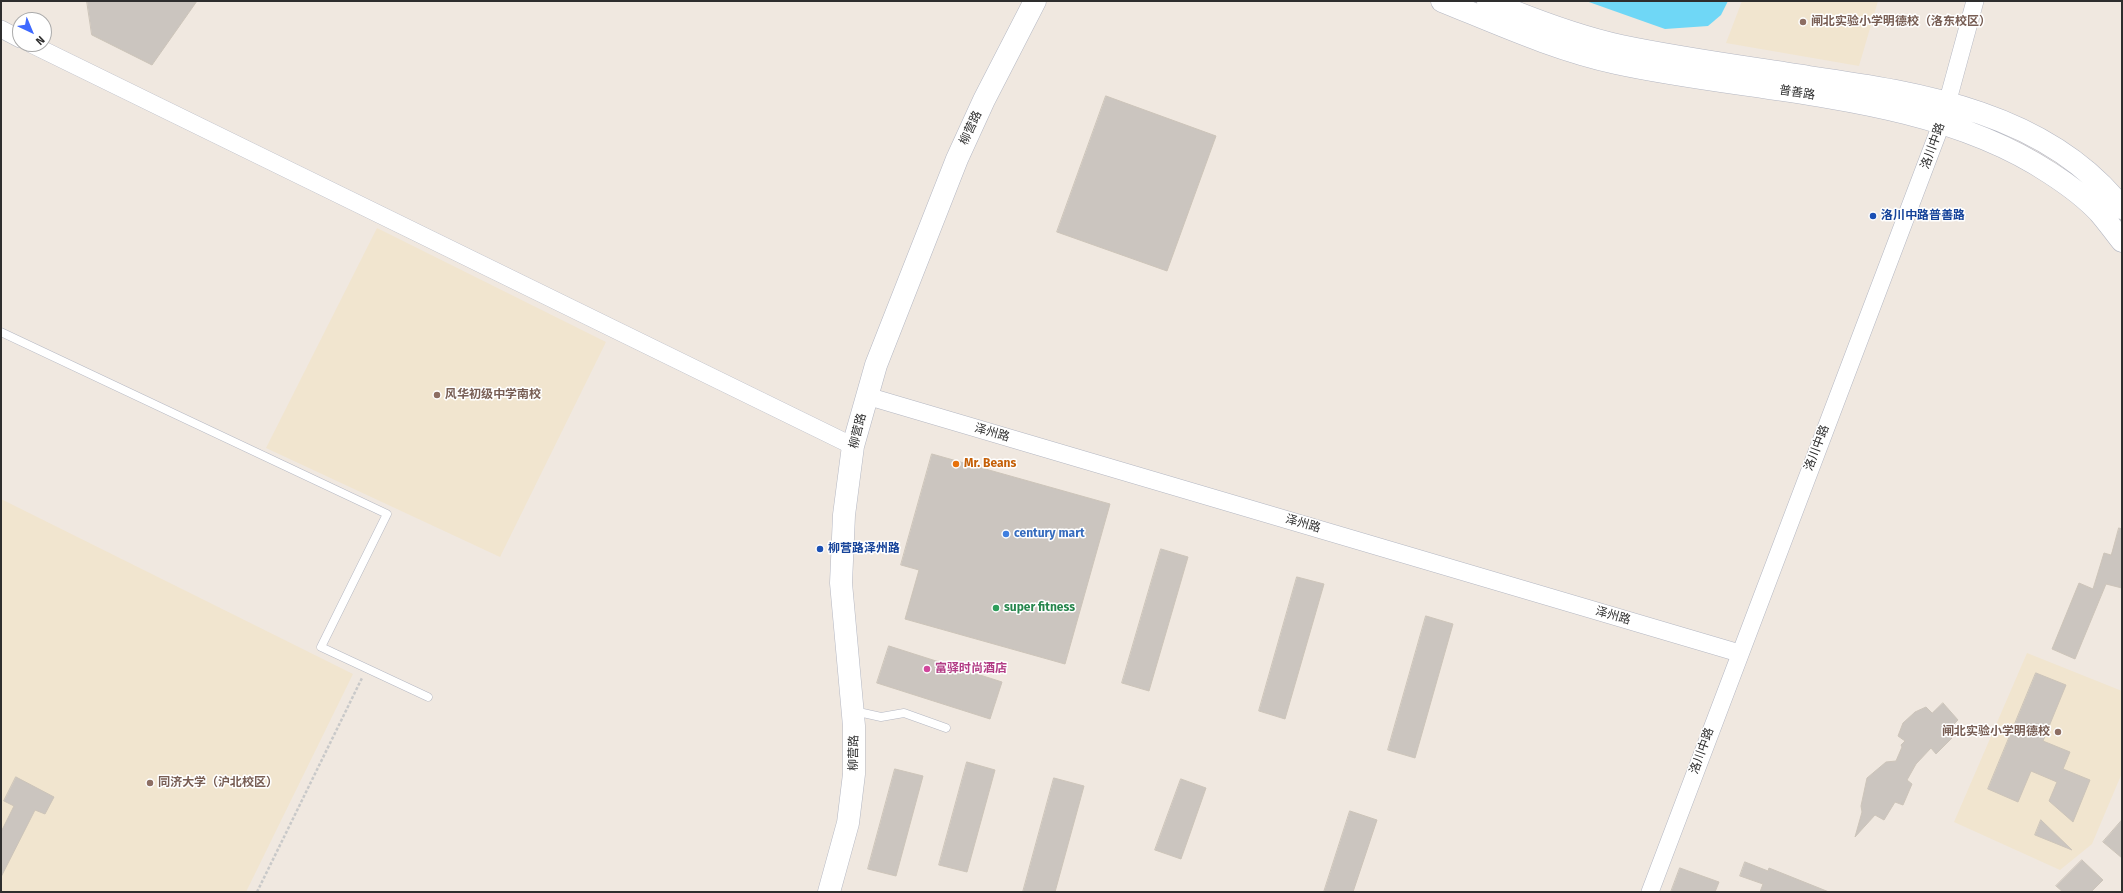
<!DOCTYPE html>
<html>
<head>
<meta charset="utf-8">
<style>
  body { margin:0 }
  #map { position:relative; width:2123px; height:893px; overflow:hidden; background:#f0e8e0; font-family:"Fira Sans",sans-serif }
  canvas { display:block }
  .frame { position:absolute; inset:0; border:2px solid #2e2e2e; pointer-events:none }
  .north { position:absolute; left:12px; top:12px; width:40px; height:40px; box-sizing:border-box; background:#fff; border:1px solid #ababab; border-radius:50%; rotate:136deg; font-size:11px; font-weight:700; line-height:16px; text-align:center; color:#2e2e2e }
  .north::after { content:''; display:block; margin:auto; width:14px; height:18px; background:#3e69ff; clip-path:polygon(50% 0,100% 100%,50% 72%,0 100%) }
</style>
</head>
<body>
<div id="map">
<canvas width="2123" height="893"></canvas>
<div class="frame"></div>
<div class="north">N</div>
</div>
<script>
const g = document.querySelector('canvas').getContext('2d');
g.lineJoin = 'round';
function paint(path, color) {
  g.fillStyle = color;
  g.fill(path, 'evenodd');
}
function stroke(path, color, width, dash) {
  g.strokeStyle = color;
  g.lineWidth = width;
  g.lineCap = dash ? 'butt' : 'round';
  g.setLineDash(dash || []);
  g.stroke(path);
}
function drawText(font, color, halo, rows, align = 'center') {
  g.font = font + ' "Fira Sans","Noto Sans SC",sans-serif';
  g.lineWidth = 3;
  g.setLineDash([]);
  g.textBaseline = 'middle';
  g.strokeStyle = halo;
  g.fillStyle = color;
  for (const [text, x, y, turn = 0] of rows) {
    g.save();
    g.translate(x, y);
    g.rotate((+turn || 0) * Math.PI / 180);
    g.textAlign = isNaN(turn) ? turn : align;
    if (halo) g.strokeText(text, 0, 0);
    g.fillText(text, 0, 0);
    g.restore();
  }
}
const education = new Path2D(`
  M1742,1H1878L1859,66L1726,43Z
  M377,228L606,342L500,557L266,448Z
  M1,499L353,674L246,892H1Z
  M2027,653L2122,691V773L2092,844L2060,870L1954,822Z`);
const water = new Path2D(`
  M1586,1H1728L1721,15L1708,26L1665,29Z`);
const building = new Path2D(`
  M87,1H197L152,65L92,35Z
  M1106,96L1216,136L1167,271L1057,232Z
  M932,454L1110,504L1065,664L905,619L919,570L901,565Z
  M2119,528L2122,529V588L2106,584L2075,659L2052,649L2079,583L2093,589L2104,553L2111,555Z
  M1161,549L1188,557L1149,691L1122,683Z
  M1297,577L1324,584L1285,719L1259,711Z
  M1426,616L1453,624L1415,758L1388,750Z
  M889,646L1002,682L990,719L877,683Z
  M2036,673L2066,685L2043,741L2070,752L2063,769L2090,780L2073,822L2049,801L2057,782L2031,771L2018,802L1988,789Z
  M1943,703L1958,720L1950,728L1954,732L1950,736L1952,738L1936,754L1931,748L1916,764L1907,780L1912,784L1903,805L1895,802L1884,820L1875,815L1855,837L1862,812L1861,806L1867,778L1886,762L1896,761L1902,747L1901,745L1905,741L1898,736L1903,723L1915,712L1926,707L1932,713Z
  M967,762L995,770L967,872L939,865Z
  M895,769L923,776L896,876L868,869Z
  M16,777L54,797L45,814L35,810L1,877V832L14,806L4,801Z
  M1054,778L1084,786L1055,892H1023Z
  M1181,779L1206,788L1181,859L1155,850Z
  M1350,811L1377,820L1353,892H1324Z
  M2041,820L2072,850L2035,835Z
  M2122,820V858L2103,842Z
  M2082,860L2103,880L2091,892H2063L2056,886Z
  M1745,862L1768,871L1769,868L1829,892H1760L1763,884L1740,876Z
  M1680,868L1719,882L1715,892H1671Z`);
const path = new Path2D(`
  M257,892L362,678`);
const lane = new Path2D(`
  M1,332L387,514L321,647L428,697
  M854,711L881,717L904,713L946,728`);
const street = new Path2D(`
  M1,29L20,39
  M31,44L853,446
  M867,396L1739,653
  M1650,892L1942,122L1975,1`);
const secondary = new Path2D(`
  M1442,1C1499,24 1556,50 1616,63C1757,94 1928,92 2050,173C2067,184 2085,197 2099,212C2107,221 2114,231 2122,241
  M1488,1C1531,19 1575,36 1621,46C1683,59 1746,67 1809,77C1921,93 2048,113 2122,208
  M829,892L848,823L854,774V726L841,583L844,515L853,446L876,365L957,159L984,100L1035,1`);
const markers = [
  [1803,22,4,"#8d6e63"],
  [1873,216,4,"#1a4fb4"],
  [437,395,4,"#8d6e63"],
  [956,464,4,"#e8710a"],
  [1006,534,4,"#3f7fe0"],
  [820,549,4,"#1a4fb4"],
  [996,608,4,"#2e9e5b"],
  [927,669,4,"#d1479c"],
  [2058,732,4,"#8d6e63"],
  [150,783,4,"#8d6e63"]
];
const educationNames = [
  ["闸北实验小学明德校（洛东校区）",1811,22],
  ["风华初级中学南校",445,395],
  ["闸北实验小学明德校",2050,732,"right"],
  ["同济大学（沪北校区）",158,783]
];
const streetNames = [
  ["普善路",1797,93,9],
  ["柳营路",971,128,-65],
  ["洛川中路",1933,146,-70],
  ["柳营路",858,431,-76],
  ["泽州路",992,433,16],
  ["洛川中路",1817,448,-69],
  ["泽州路",1303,524,16],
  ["泽州路",1613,616,16],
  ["洛川中路",1702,751,-70],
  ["柳营路",854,753,-89]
];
const transitNames = [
  ["洛川中路普善路",1881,216],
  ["柳营路泽州路",828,549]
];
const foodNames = [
  ["Mr. Beans",964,464]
];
const shopNames = [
  ["century mart",1014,534]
];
const leisureNames = [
  ["super fitness",1004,608]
];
const hotelNames = [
  ["富驿时尚酒店",935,669]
];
paint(education, '#f1e5cf');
paint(water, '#6fd7f6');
paint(building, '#cbc5bf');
stroke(building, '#ccc4b9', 1);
stroke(lane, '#b4b7c2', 9);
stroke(street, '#b4b7c2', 18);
stroke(secondary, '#b4b7c2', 23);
stroke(path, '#c9c9c9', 2.5, [3, 2]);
stroke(lane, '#fff', 8);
stroke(street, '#fff', 17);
stroke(secondary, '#fff', 22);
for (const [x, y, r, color] of markers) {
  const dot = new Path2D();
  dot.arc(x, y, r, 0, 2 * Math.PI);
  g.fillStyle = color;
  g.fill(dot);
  stroke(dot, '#fff', 1.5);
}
drawText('bold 12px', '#785e54', '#fff', educationNames, 'left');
drawText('12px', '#2e2e2e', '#fff', streetNames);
drawText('bold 12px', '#164399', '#fff', transitNames, 'left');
drawText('bold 12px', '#c56008', '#fff', foodNames, 'left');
drawText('bold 12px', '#366cbe', '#fff', shopNames, 'left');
drawText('bold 12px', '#27864d', '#fff', leisureNames, 'left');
drawText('bold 12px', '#b23c85', '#fff', hotelNames, 'left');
</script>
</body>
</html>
